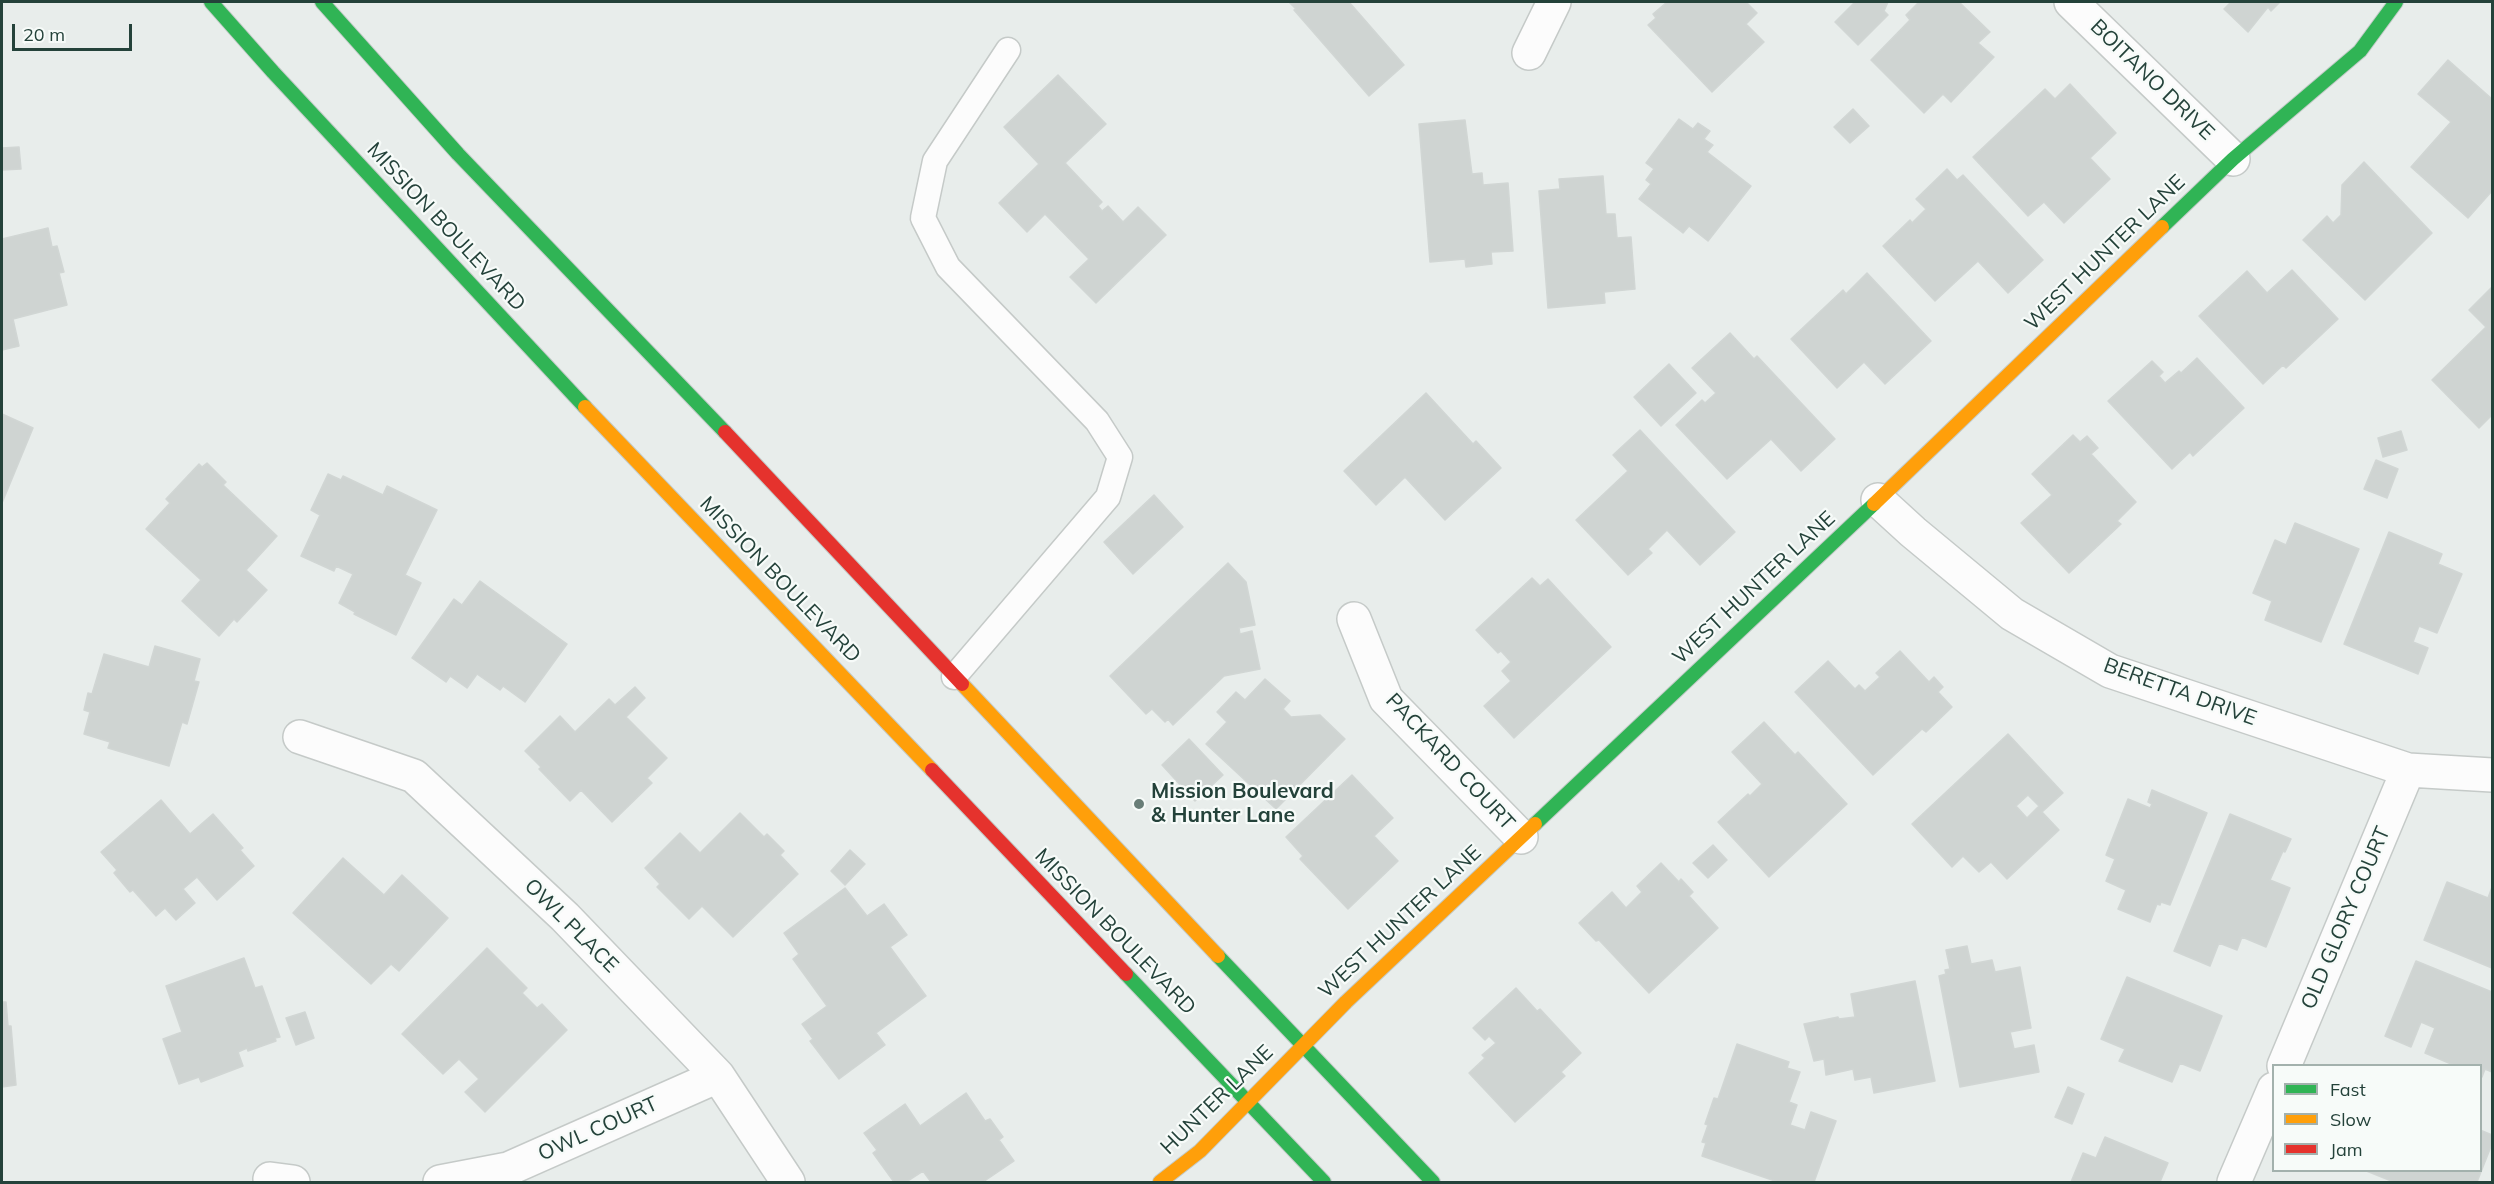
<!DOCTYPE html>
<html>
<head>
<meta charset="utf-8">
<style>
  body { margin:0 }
  #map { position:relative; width:2494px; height:1184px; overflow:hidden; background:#e8edeb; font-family:Mulish,sans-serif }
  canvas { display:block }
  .frame { position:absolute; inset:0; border:3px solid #24423a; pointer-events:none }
  .legend { position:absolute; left:2272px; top:1064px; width:210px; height:108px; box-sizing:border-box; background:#f7fbf9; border:2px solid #a3b1ad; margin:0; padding:8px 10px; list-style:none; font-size:18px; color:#24423a }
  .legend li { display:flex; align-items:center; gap:12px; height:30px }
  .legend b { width:30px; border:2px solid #a3b1ad }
  .scale { position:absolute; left:12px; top:24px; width:120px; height:27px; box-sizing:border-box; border:3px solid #24423a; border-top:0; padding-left:8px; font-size:18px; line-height:21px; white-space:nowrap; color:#24423a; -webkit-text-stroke:4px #f7fbf9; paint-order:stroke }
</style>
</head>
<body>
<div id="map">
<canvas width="2494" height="1184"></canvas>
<div class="frame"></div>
<ul class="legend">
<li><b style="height:8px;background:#30b455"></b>Fast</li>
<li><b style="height:8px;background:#ff9f0a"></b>Slow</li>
<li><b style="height:8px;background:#e5322d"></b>Jam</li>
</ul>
<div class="scale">20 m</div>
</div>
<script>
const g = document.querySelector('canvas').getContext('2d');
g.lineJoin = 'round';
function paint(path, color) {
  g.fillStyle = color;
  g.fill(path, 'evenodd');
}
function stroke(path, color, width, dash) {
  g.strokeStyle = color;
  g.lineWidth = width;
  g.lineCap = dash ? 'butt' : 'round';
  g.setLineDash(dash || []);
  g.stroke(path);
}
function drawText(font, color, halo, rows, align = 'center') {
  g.font = font + ' Mulish,sans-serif';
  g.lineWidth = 4.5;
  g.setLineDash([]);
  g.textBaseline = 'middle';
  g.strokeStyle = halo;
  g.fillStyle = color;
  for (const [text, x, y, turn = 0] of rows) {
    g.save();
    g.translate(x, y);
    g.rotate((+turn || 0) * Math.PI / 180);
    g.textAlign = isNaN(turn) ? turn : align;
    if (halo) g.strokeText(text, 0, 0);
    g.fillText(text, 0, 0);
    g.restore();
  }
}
const building = new Path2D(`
  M1289,2H1349L1404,65L1369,96L1294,10L1296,9Z
  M1667,2H1746L1757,13L1746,24L1764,42L1712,92L1648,25L1656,18L1653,14Z
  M1855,2H1888L1884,11L1888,15L1858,45L1835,22Z
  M1919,2H1959L1990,32L1978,43L1994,57L1951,102L1943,94L1924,113L1871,60L1910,20L1906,15Z
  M2231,2H2230H2280L2271,11L2268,7L2248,32L2224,9Z
  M2448,60L2492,99V185L2491,187L2492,191L2468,218L2411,167L2451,122L2418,94Z
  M1058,75L1106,124L1065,163L1102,202L1098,206L1102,211L1108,206L1123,222L1138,207L1166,235L1096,303L1070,277L1089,259L1045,214L1027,232L999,203L1039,164L1004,127Z
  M2070,84L2116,133L2090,158L2110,179L2064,223L2044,202L2028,216L1973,157L2045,89L2055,99Z
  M1853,109L1869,126L1850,143L1834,127Z
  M1679,119L1693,129L1698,123L1710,131L1704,139L1713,145L1707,152L1751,186L1708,241L1689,226L1683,233L1639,199L1651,184L1646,180L1654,169L1646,163Z
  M1465,120L1472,174L1482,173L1483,185L1508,183L1513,251L1491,252L1492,264L1466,267L1465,259L1430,262L1419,124Z
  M19,147L21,169L2,170V148Z
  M2364,162L2432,233L2365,300L2303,240L2327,216L2333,223L2341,215L2342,185Z
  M1947,169L1957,180L1963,175L2043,260L2008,293L1978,261L1935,301L1883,246L1910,220L1912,223L1926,209L1916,199Z
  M1603,176L1606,214H1615L1617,238L1631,237L1635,289L1604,292L1605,303L1548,308L1539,191L1560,189L1559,179Z
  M48,228L52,247L57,246L64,272L59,273L67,305L13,319L19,346L2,350V239Z
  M2292,270L2338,319L2286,368L2283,365L2263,384L2199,316L2247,271L2267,293Z
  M1867,273L1931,341L1885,384L1864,362L1837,388L1791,339L1843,290L1846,294Z
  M2492,287V415L2479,428L2432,380L2486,327L2469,310Z
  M1730,333L1754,359L1757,356L1835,439L1801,471L1771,439L1727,479L1676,425L1702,400L1705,403L1716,393L1692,368Z
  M2197,358L2244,408L2193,456L2190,452L2172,469L2108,401L2152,361L2163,372L2159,376L2165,383L2179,371L2181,373Z
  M1669,364L1696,393L1661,426L1634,397Z
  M1426,393L1473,444L1476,441L1501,468L1445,520L1405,477L1376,505L1344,471Z
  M2,414L33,428L2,503Z
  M1640,430L1735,532L1700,565L1667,530L1648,549L1652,553L1628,575L1576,520L1628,471L1613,455Z
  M2401,431L2407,450L2383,457L2378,438Z
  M2073,435L2080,442L2087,436L2098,448L2091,454L2136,502L2117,521L2121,524L2069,573L2021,523L2052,495L2032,474Z
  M2376,460L2398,469L2387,498L2364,489Z
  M207,463L226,482L223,485L277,536L246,570L267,590L237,622L234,619L219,636L182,601L201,580L146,529L170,503L166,499L199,464L202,467Z
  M328,474L341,480L343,476L383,495L387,486L437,510L405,575L421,583L396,635L354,614L355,612L339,603L353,574L336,566L334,571L301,556L320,515L311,510Z
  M1154,495L1183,527L1133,574L1104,542Z
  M2295,523L2359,549L2321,642L2265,620L2272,601L2253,593L2275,540L2286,545Z
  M2389,532L2442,554L2438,564L2462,574L2437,633L2419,626L2413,642L2428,648L2418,674L2344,644Z
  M1228,563L1246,582L1255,625L1239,628L1240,634L1252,631L1260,669L1224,676L1173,725L1168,719L1165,722L1152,709L1146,714L1110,676Z
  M1532,578L1540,586L1548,579L1611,647L1514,738L1484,706L1511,681L1502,671L1511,662L1501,651L1498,653L1476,630Z
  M480,581L567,644L525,702L503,686L500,690L477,674L467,688L450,676L446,682L412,658L454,599L462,605Z
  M155,646L200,659L194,681L199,682L187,724L182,722L169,766L108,748L110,742L84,734L90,712L84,710L88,693L92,694L104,654L149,667Z
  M1900,651L1929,682L1934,677L1943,687L1938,692L1952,707L1926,732L1922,729L1873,775L1795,692L1828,661L1855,689L1859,685L1865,691L1880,677L1876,673Z
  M1265,679L1290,701L1283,709L1291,717L1320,715L1345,739L1276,809L1206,744L1227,722L1217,712L1236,692L1245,700Z
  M635,687L645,698L626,717L667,758L647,778L652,783L612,822L581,790L570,801L539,769L541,767L525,751L560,716L575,732L609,699L615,705Z
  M1764,722L1795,755L1798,752L1847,804L1769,877L1718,822L1748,794L1750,796L1762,784L1732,752Z
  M2008,734L2063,793L2042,812L2059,830L2007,879L1991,862L1979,872L1963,856L1952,867L1912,824ZM2028,795L2039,806L2027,818L2016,806Z
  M1189,739L1223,775L1195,801L1162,765Z
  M1352,775L1393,818L1374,836L1398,861L1348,909L1300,859L1303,856L1286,837Z
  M2152,790L2207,813L2170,905L2161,902L2160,905L2157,904L2150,922L2118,909L2126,890L2106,881L2115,859L2106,855L2128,799L2150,808L2152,804L2148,802Z
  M161,800L190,834L213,814L243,848L240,850L254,866L217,900L197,877L183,889L195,903L176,920L165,908L156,916L133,890L130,892L114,873L117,870L101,852Z
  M740,813L764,837L767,834L784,851L780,855L798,874L733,937L702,906L689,919L657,887L660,884L645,868L680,833L700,853Z
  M2230,814L2291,839L2285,852L2283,851L2270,880L2290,888L2266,947L2242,937L2237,950L2219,943L2210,966L2174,951Z
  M1713,845L1727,860L1708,878L1693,863Z
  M850,850L865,864L845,885L831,871Z
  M343,858L384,895L402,875L448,918L399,971L391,964L371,984L293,913Z
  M1661,863L1679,882L1681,879L1693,892L1689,896L1718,928L1649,993L1599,940L1596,941L1579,923L1612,892L1626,908L1642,892L1637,886Z
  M2447,882L2488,898L2492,887V968L2424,940Z
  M845,888L867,916L884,904L907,935L890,947L926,996L876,1033L885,1045L839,1079L810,1041L813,1039L802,1024L827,1006L793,959L799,954L784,933Z
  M1967,946L1971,964L1992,960L1995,972L2020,967L2031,1028L2010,1032L2014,1049L2034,1045L2039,1072L1960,1087L1939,976L1946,974L1945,970L1950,969L1946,950Z
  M487,948L527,988L522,993L537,1008L542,1004L567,1030L485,1112L465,1092L479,1079L459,1059L443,1074L402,1034Z
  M244,958L255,988L262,986L280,1037L275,1038L276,1041L248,1051L247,1048L238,1052L243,1066L201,1082L199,1077L179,1084L163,1039L182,1032L166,986Z
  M2416,961L2492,992V1072L2485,1069L2482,1077L2480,1076V1066H2456L2425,1053L2435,1028L2421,1022L2411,1047L2385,1036Z
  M2127,977L2222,1016L2200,1071L2180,1063L2172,1082L2119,1061L2125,1049L2101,1039Z
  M1915,981L1935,1081L1874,1093L1871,1077L1855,1080L1853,1069L1826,1075L1824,1059L1814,1061L1804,1024L1838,1017L1839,1019L1855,1017L1851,994Z
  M1516,988L1537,1011L1540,1009L1581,1053L1561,1072L1565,1076L1515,1122L1469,1073L1485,1058L1482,1055L1496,1043L1489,1036L1485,1040L1473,1028Z
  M2,1002H6L8,1026H11L16,1085L2,1087Z
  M305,1012L314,1038L296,1045L286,1018Z
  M1737,1044L1789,1062L1787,1068L1800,1072L1789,1102L1797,1105L1790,1125L1805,1130L1811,1112L1836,1121L1814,1182H1778L1702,1156L1706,1143L1702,1142L1708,1125L1705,1124L1714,1098L1718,1099Z
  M2068,1087L2084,1094L2072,1124L2055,1117Z
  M966,1093L985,1121L990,1119L1003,1137L999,1140L1014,1161L983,1182H931L923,1171L906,1182H894L873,1153L877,1150L864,1133L905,1104L920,1126Z
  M2480,1130L2492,1135V1144L2477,1182H2394L2364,1170H2480Z
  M2105,1137L2168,1163L2160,1182H2071L2083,1153L2096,1158Z`);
const lane = new Path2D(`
  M954,677L1108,497L1120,457L1097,421L948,267L923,218L935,161L1008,50`);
const street = new Path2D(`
  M2071,2L2233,159
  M1529,53L1554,2
  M1878,500L1913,532L2012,614L2110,671L2408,770L2492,775
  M1354,619L1386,699L1521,837
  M300,737L414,776L565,917L718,1076L788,1182
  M2284,1066L2408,770
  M270,1179L293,1182
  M440,1182L508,1169L718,1076
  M2234,1182L2274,1089`);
const fast = new Path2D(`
  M211,2L273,72L585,407
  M322,2L458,154L725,432
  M2162,227L2233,159L2360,51L2396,2
  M1535,824L1874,504
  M1218,956L1433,1182
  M1126,974L1324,1182`);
const slow = new Path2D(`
  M585,407L932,770
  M1874,504L2162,227
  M962,684L1218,956
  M1160,1182L1200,1151L1346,1002L1535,824`);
const jam = new Path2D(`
  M725,432L962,684
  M932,770L1126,974`);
const markers = [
  [1139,804,6,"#697e78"]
];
const streetNames = [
  ["BOITANO DRIVE",2152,80,44],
  ["MISSION BOULEVARD",446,227,47],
  ["WEST HUNTER LANE",2105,253,-44],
  ["MISSION BOULEVARD",780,580,46],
  ["WEST HUNTER LANE",1754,588,-43],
  ["BERETTA DRIVE",2180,692,20],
  ["PACKARD COURT",1450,762,47],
  ["OLD GLORY COURT",2346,918,-67],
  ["WEST HUNTER LANE",1400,922,-43],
  ["OWL PLACE",571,926,45],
  ["MISSION BOULEVARD",1115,932,46],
  ["HUNTER LANE",1217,1100,-44],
  ["OWL COURT",598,1129,-24]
];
const poiNames = [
  ["Mission Boulevard",1151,792],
  ["& Hunter Lane",1151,816]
];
paint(building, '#cfd4d2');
stroke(building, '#d1d6d4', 1.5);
stroke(lane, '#c5cac8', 27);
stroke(street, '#c5cac8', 36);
stroke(fast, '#c3cbc8', 16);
stroke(slow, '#c3cbc8', 16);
stroke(jam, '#c3cbc8', 16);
stroke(lane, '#fcfcfc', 24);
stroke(street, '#fcfcfc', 33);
stroke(fast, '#30b455', 14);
stroke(slow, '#ff9f0a', 14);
stroke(jam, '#e5322d', 14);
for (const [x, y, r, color] of markers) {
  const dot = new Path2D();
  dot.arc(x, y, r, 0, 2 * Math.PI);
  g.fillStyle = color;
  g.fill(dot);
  stroke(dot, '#f7fbf9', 2);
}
drawText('21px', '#24423a', '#f7fbf9', streetNames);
drawText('bold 21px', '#24423a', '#f7fbf9', poiNames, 'left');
</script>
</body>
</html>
